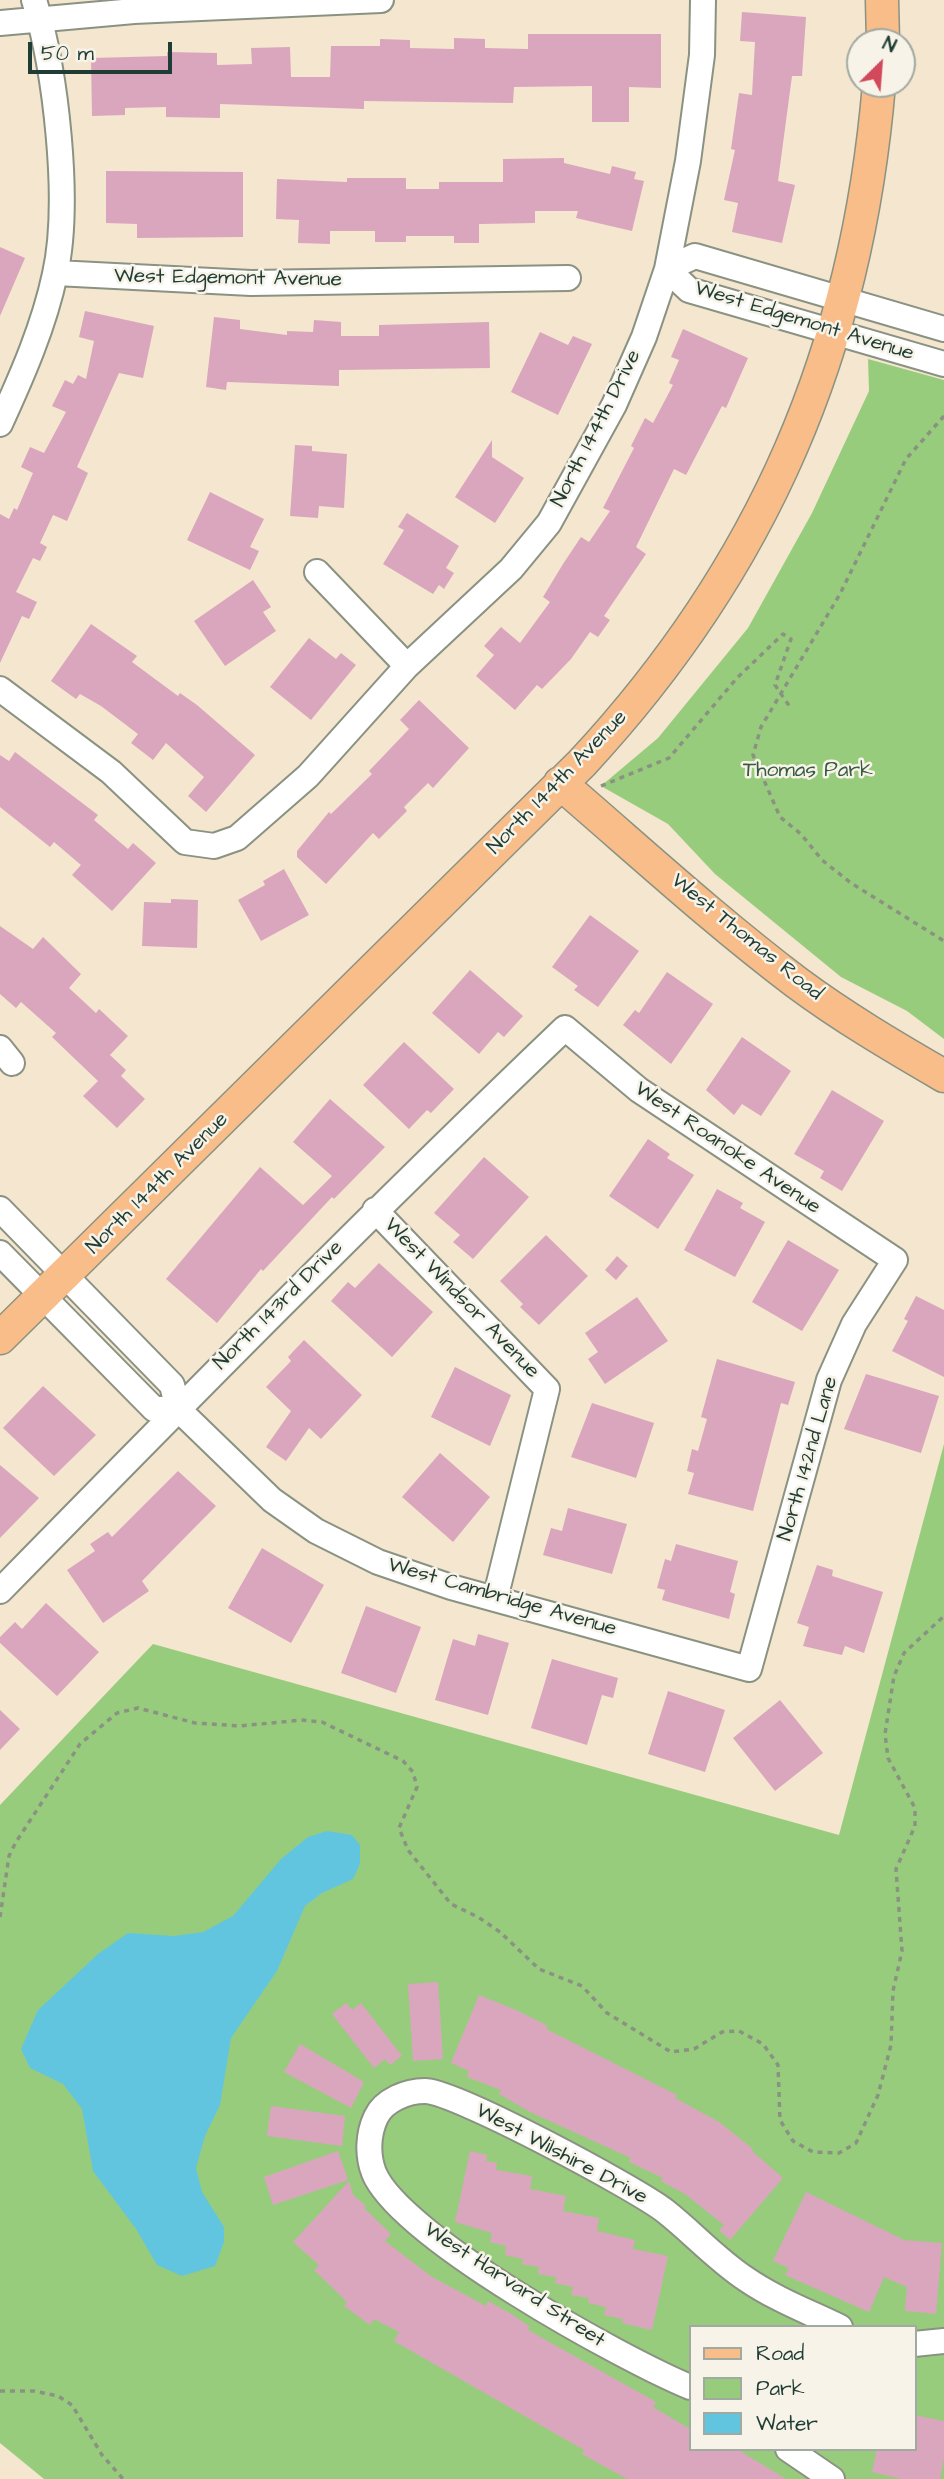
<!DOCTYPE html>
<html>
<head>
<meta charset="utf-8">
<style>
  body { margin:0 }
  #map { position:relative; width:944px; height:2479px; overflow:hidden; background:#f4e6cf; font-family:"Architects Daughter",sans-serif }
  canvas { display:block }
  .legend { position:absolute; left:689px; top:2325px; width:228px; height:126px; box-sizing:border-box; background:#f7f3e8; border:2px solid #a1aaa0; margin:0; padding:9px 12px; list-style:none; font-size:21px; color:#1f3d34 }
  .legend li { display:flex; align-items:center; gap:14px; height:35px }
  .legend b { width:35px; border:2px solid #a1aaa0 }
  .north { position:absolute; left:846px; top:28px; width:70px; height:70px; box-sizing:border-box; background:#f7f3e8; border:2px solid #a1aaa0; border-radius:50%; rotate:25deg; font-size:19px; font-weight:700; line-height:28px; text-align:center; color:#1f3d34 }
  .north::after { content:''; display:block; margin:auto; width:24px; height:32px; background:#d1495b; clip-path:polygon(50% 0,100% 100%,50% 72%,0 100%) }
  .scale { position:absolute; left:28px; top:42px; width:144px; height:32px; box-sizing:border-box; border:4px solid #1f3d34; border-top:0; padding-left:9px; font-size:21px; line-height:24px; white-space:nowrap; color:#1f3d34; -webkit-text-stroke:5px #f7f3e8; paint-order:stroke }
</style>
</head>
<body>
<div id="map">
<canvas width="944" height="2479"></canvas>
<ul class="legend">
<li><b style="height:9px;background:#f8bd89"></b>Road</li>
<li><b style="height:19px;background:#98cc7d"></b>Park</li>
<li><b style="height:19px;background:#62c5e0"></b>Water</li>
</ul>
<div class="north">N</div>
<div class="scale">50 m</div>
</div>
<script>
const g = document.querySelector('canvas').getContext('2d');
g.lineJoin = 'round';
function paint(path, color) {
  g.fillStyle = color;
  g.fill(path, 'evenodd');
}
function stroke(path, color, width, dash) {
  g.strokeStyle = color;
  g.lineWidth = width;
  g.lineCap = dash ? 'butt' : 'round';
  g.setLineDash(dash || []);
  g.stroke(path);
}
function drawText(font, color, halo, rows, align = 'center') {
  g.font = font + ' "Architects Daughter",sans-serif';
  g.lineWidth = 5;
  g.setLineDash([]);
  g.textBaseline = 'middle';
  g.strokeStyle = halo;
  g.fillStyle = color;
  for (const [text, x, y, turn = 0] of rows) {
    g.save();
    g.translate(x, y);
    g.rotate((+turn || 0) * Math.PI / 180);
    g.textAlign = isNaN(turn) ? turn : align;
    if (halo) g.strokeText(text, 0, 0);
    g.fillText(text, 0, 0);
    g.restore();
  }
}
const green = new Path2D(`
  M868,359L944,380V1039L907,1011L841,977L715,874L668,824L601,786L658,738L748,628L812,513L869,391Z
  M944,1444V2479H44L0,2443V1805L153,1644L839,1835ZM690,2327H914V2449H690Z`);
const water = new Path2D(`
  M327,1831L352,1835L360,1845V1864L353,1879L322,1893L305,1906L277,1971L231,2038L220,2105L205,2136L196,2168L202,2192L224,2227V2242L215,2266L182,2276L157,2265L136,2229L93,2171L82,2109L63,2084L30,2068L21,2049L38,2010L98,1954L128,1933L174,1936L203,1932L233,1916L281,1859L308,1837Z`);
const building = new Path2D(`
  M742,12L806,17L802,76H792L778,181L795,185L782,243L732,232L738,203L724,200L735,150L731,149L739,93L752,95L755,42L740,41Z
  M528,34H661V88L629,87V122H592V86L514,87L513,103L364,101V109L220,104V118L166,117V107L125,108V115L92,116L91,58L167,56V52L217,53V65L252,64L251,48L290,47L291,77H330L331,46H380V39L410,40V48L454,49V38L485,39V48L528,49Z
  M564,158V163L610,174L612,166L636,172L634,179L644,181L632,231L576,218L578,211H535V223L479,224V243H454V236H406V242H375V231H330V244L298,243L299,220L276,219L277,179L347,182V178H406V189H439V182H503V159Z
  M106,171L243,172V237L137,238V224L106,223Z
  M0,247L25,258L0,316Z
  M85,311L154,326L143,378L119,373L77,467L88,473L67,521L53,515L40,543L47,547L40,561L33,558L16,592L37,602L29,619L22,616L0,663V514L9,519L14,508L17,510L33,473L21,467L30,447L44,453L66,412L52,406L65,380L73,384L78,375L86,379L94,341L79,337Z
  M214,317L240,320V329L287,335V331L313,332L314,320L341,322V336H379V325L489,322L490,368L339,370V386L227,382L226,390L206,387Z
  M683,329L748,358L726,408L722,406L686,475L674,469L636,547L646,554L604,616L610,620L598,637L590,632L571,659L542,689L537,685L515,710L476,676L494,655L484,646L501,627L520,643L550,602L543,597L563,564L581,537L589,542L610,511L603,508L634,448L631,446L645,418L653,423L673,385L669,383L679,360L671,357Z
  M540,332L568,345L573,336L592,344L558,415L511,392Z
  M492,440V457L524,478L495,523L455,497Z
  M295,445L312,446V451L347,454L344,508L319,506L318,518L290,516Z
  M210,492L264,519L250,547L259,551L250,570L187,540Z
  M407,513L459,546L446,568L454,573L444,589L439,585L433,594L383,564L404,530L398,527Z
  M253,580L271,607L263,612L276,631L225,666L194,621Z
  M91,624L137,656L132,662L178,696L180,693L197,705L255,755L206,812L188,796L204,777L166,743L153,760L131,743L138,734L101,706L80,694L76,699L51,681Z
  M309,638L336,659L341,653L356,665L311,720L270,687Z
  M419,700L469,748L433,788L428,783L404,807L407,811L379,839L373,833L326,884L297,857V851L329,812L331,814L372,774L369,771L409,729L400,720Z
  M15,752L98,815L94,820L128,849L133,843L156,863L112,911L72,875L81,865L54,842L50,847L0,807V755L9,761Z
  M284,869L309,915L261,941L238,900L265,885L263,881Z
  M171,899L198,900L197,948L142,946L144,902L171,903Z
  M590,915L639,951L598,1007L574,990L578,986L552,967Z
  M0,926L33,949L43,937L81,974L69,988L96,1013L99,1009L128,1036L110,1055L126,1070L121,1076L145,1099L117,1128L83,1096L98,1081L52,1037L56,1033L21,1002L16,1008L0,994Z
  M470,970L523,1016L504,1037L498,1032L479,1054L432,1013Z
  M667,972L713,1004L671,1064L623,1025L635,1010L639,1013Z
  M742,1037L791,1071L761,1116L742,1104L734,1115L706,1090Z
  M404,1042L454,1089L431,1113L427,1110L409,1129L363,1085Z
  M832,1090L884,1121L842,1191L820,1178L824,1171L794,1154Z
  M330,1099L385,1147L334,1199L332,1197L263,1271L261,1269L217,1323L166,1279L260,1167L303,1205L332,1176L293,1142Z
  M648,1139L670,1154L667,1158L694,1175L658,1229L609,1196Z
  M484,1157L529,1197L473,1259L453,1242L460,1235L434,1213Z
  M717,1189L743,1203L740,1208L765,1222L735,1277L684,1250Z
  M546,1235L588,1276L539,1325L520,1307L523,1304L500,1281Z
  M788,1240L839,1270L802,1331L752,1302Z
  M617,1256L628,1266L616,1280L605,1270Z
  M379,1263L433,1312L392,1357L331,1301L348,1282L355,1288Z
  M916,1296L944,1310V1377L892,1351L908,1321L904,1319Z
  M637,1297L668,1341L605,1384L588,1359L598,1352L585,1333Z
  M304,1340L362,1395L321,1439L309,1428L286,1461L266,1447L291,1411L266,1387L291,1361L288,1357Z
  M717,1359L795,1382L788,1405L781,1403L753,1511L688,1494L694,1473L687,1471L692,1449L698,1451L707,1419L701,1417Z
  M455,1367L511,1395L490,1446L431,1417Z
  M866,1374L939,1396L921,1453L844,1429Z
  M43,1386L96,1435L54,1476L3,1428Z
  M592,1403L654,1423L636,1478L571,1457Z
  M440,1453L490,1497L453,1542L402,1497Z
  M0,1465L39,1498L0,1538Z
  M178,1471L216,1506L142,1581L149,1591L103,1623L67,1570L95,1551L90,1544L108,1532L112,1537Z
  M568,1508L627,1524L612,1574L543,1555L551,1528L562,1531Z
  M676,1544L738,1561L730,1592L735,1594L729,1619L662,1600L665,1590L657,1588L665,1559L671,1561Z
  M262,1548L324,1585L291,1643L228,1608Z
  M817,1565L833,1570L832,1576L883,1592L864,1653L845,1646L842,1655L803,1646L809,1627L797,1623Z
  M46,1603L99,1652L57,1696L0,1643V1637L15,1622L22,1629Z
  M366,1606L421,1627L396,1693L341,1673Z
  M478,1634L509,1643L488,1715L435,1700L453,1639L475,1646Z
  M552,1659L618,1678L613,1698L602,1695L587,1745L531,1728Z
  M668,1691L725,1710L705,1772L648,1754Z
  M780,1700L823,1753L775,1791L733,1738Z
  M0,1710L20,1729L0,1750Z
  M438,1982L443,2059L413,2061L408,1984Z
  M479,1995L516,2010L548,2026L546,2029L677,2095L675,2098L719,2122L753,2149L752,2151L783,2178L730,2240L719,2230L724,2225L685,2194L661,2181L663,2178L629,2162L631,2158L530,2112L499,2094L501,2090L467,2077L469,2071L451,2063Z
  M346,2003L352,2010L361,2003L402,2056L390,2065L385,2059L374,2068L332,2014Z
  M300,2044L364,2082L351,2108L284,2072Z
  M271,2106L345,2116L342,2146L267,2136Z
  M338,2151L348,2180L273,2205L264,2177Z
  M470,2151L487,2155L486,2161L497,2163L496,2170L532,2176L530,2189L566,2196L563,2211L599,2218L597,2231L635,2240L633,2249L668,2256L652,2330L622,2323L623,2319L604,2315L606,2307L588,2303L589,2298L571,2295L573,2287L555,2283L556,2277L538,2274L539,2267L522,2264L523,2259L505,2255L506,2246L490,2242L492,2233L455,2222Z
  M349,2181L353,2195L366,2206L364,2208L391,2234L385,2241L432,2277L486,2306L488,2301L513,2315L530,2327L528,2330L656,2402L653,2407L690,2429V2449H737L786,2479H627L582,2454L584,2450L394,2341L399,2332L374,2319L370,2325L344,2306L347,2302L314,2270L319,2265L293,2242Z
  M806,2192L904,2240L942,2243L936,2314L905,2311L907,2287L884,2277L869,2312L785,2275L789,2268L773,2261Z
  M914,2415L944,2421V2458L940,2479H902L872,2472L877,2449H914Z`);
const path = new Path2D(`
  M944,416L906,459L840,594L761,727L753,755L780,817L801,834L822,860L851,883L944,941
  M601,786L669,758L737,678L783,634L791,639L775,685L790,707
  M0,1917L9,1856L16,1842L80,1744L117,1713L138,1708L195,1723L240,1726L301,1720L322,1722L403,1761L413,1772L417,1787L399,1828L408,1850L451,1904L478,1917L500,1932L539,1969L582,1986L607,2013L671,2052L694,2049L722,2032L739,2031L763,2044L778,2065L780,2120L793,2141L813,2152L839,2153L856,2143L878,2095L891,2045L893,1991L902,1951L896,1869L915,1826V1808L888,1758L885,1734L894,1676L904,1653L944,1616
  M0,2391H34L58,2396L72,2405L102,2455L123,2479`);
const minor = new Path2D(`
  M0,23L134,11L381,0
  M56,273L251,283L568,278
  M944,329L695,256L667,269L689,290L944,364
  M0,424C22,376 44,326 55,274C71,202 56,71 34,0
  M317,572L407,666
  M0,689L111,772L185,842L214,846L237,838L308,776L407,666L511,569L549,523L614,405L644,337L667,269L688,161L702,55L703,0
  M0,1048L12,1063
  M0,1209L172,1385L178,1409L272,1500L316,1531L378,1562L451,1587L749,1669L829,1380L854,1324L895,1260L639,1090L565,1028C372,1212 186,1401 0,1591
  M375,1210L547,1389L495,1599
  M0,1253L154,1409H178
  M914,2344L944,2341
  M690,2387C622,2359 401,2237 374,2173C367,2155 368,2134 376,2117C384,2100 407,2091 425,2091C455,2091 637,2189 665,2211C693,2233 716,2259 746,2279C775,2299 809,2312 840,2327
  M788,2449L832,2479`);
const major = new Path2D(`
  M882,0L883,42
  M560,783C638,850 714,920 796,982C843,1017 894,1047 944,1076
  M0,1338L582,763C764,567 857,349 879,84`);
const streetNames = [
  ["West Edgemont Avenue",228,279,1],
  ["West Edgemont Avenue",804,322,17],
  ["North 144th Drive",597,429,-63],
  ["North 144th Avenue",558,783,-46],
  ["West Thomas Road",746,938,39],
  ["West Roanoke Avenue",727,1149,34],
  ["North 144th Avenue",158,1184,-45],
  ["West Windsor Avenue",461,1299,46],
  ["North 143rd Drive",279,1306,-45],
  ["North 142nd Lane",809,1459,-74],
  ["West Cambridge Avenue",502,1598,16],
  ["West Wilshire Drive",561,2155,28],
  ["West Harvard Street",514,2286,33]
];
const parkNames = [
  ["Thomas Park",808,772]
];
paint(green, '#98cc7d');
paint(water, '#62c5e0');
paint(building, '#daa6bd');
stroke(minor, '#8a9282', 28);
stroke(major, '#8a9282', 35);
stroke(path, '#8a9282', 3.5, [5, 5]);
stroke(minor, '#fff', 24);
stroke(major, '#f8bd89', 32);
drawText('21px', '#1f3d34', '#f7f3e8', streetNames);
drawText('21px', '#375a43', '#f7f3e8', parkNames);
</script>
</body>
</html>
